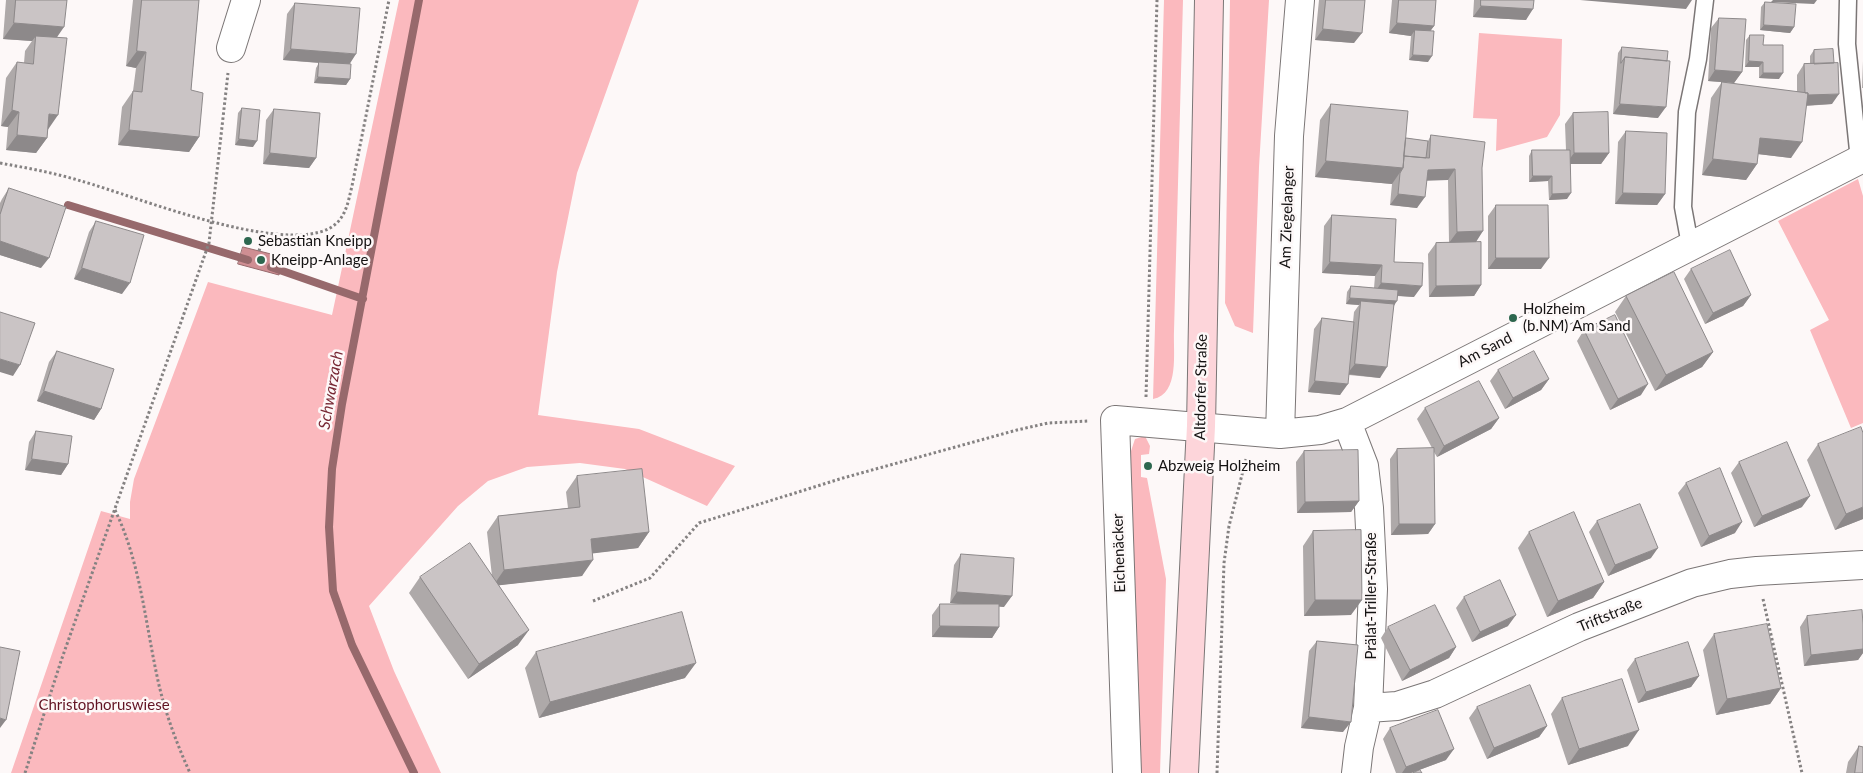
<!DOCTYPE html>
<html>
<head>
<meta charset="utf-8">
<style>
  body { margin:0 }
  canvas { display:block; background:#fdf8f8 }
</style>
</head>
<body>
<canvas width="1863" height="773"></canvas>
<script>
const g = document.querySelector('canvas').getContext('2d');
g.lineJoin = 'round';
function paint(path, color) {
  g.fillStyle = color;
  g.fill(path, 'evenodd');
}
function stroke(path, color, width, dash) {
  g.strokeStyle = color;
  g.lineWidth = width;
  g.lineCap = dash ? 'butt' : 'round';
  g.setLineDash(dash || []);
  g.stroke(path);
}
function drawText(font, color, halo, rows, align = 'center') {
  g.font = font + ' Lato,sans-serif';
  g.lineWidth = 5;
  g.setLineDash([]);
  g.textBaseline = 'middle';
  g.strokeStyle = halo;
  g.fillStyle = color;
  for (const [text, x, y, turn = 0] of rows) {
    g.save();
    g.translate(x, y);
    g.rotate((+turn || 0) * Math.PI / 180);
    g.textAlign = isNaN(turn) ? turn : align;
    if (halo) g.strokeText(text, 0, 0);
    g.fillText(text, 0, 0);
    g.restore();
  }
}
const green = new Path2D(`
  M399,0H639L577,173L557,272L538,415L639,429L735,466L707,506L625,469L580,463L527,467L488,481L458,506L369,606L394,671L441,773H11L101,511L130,519V502L134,479L208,282L332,315Z
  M1164,0H1183L1174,331C1173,352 1180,394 1153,399Z
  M1230,0H1269L1259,167L1253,333L1235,326L1225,303Z
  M1479,33L1562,39L1560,115L1547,137L1496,151L1497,119L1473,118Z
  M1858,179L1863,196V423L1851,428L1810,330L1829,320L1778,221Z
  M1145,436L1150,446L1149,454L1141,455V477L1147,478L1166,579L1160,773H1138L1128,460L1135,439Z`);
const water = new Path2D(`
  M243,247L283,257L279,275L238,264Z`);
const stream = new Path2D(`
  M68,205L248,260
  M271,267L363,299
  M414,773L352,645L333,591L329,527L332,469L342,404L419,0`);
const path = new Path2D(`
  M0,163C27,168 55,173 81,181C138,197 279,255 330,228C346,219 348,202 352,186L389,0
  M259,251L264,233
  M1146,397L1157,0
  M115,510C140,562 145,620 157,676C164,710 176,742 190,773
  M1763,599L1802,773
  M593,601L650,578L699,523L843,478L1017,430L1048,423L1089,421
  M25,773L61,661L209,243L228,73
  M1217,773L1224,563L1229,526L1246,459`);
const lane = new Path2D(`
  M1848,0L1847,44L1859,160
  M1690,245L1683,207L1687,112L1698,59L1705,0`);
const street = new Path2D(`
  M231,48L246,0
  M1347,422L1364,466L1369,508L1373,589L1368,708L1359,747L1356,773
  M1280,434L1289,136L1300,0
  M1368,708L1397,706L1435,694L1579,627L1692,583L1730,574L1757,571L1863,565
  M1127,773L1115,420L1280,434L1320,430L1347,422L1863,158`);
const secondary = new Path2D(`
  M1184,773L1201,426L1209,0`);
const wall = new Path2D(`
  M6,0H67L57,37L47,138L36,153L6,150L8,127L1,126L6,78L17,62L24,63L25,51L32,41L3,39Z
  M133,0H199L191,90L199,137L189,152L118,145L122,107L133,91L136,68L126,66Z
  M1319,0H1365L1354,43L1315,40Z
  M1392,0H1436L1434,26L1430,31L1428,62L1409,60L1411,36L1389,33Z
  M1474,0H1534L1526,20L1473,17Z
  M1765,2L1794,27L1790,33L1760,30L1761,7Z
  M295,3L349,64L350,79L346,85L314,83L316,68L319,63L283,60L287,14Z
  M1719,18L1742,72L1734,83L1708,81L1711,28Z
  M1750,35L1763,45L1779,79L1759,78V67H1745L1746,40Z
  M1622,47L1658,118L1613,114L1618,53Z
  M1814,50L1832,104L1806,106L1791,158L1758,154L1757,164L1746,180L1702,175L1711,98L1722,82L1797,92V75L1804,64H1810V56Z
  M1863,61V88H1862Z
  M1331,104L1406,138L1428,141L1431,135L1482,168L1476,242L1481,285L1474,296L1429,297L1428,254L1436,243L1449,242L1448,180H1426L1417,208L1390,205L1392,184L1315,177L1320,120Z
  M242,108L253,147L235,145L238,113Z
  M274,109L316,158L309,168L263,164L266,120Z
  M1573,113L1609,153L1601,164H1570L1567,199L1549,200L1548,181L1529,182V156L1532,150H1566L1565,124Z
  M1626,131L1665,194L1657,205L1615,204L1618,142Z
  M9,188L41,268L0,255V203L2,199Z
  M1496,205L1541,269H1488V216Z
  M1332,215L1394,262L1414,297L1397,296L1394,306L1380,378L1349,375L1340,395L1308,392L1314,329L1322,318L1353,322L1354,312L1359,305L1346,304L1347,292L1351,286L1374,288L1375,276L1322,273L1324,226Z
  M96,221L122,294L74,279L89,232Z
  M1691,269L1751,295L1743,306L1705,324L1684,279Z
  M1626,296L1713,352L1702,367L1655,391L1615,312Z
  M1584,330L1641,395L1610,410L1577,341Z
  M57,351L101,409L94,420L37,401L49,362Z
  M1498,370L1549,379L1541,390L1505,409L1490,381Z
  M1425,408L1499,418L1491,429L1437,457L1434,452L1435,524L1428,534L1391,535L1390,459L1397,449L1432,448L1417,419Z
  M36,431L68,464L61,475L25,470L29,442Z
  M1818,444L1863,519L1835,530L1807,460Z
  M1304,451L1359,501L1351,512L1297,513L1296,462Z
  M1739,462L1802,507L1754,527L1731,473Z
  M577,476L649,532L638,548L592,553L582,576L499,585L518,645L468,679L409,593L420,577L492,576L487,532L498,516L568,508L566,492Z
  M1686,483L1735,533L1701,547L1678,493Z
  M1597,521L1651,558L1608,576L1589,532Z
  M1313,531L1351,615L1304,616L1303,546Z
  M1529,532L1604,582L1593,598L1547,617L1518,548Z
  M961,554L1004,607L999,606V627L992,638L932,637V615L940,604H958L950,603L954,565Z
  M1464,597L1508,626L1472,642L1456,608Z
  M1807,616L1863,624V653L1858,660L1804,666L1800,627Z
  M1388,627L1456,647L1449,658L1402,681L1381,638Z
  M1714,634L1781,688L1770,704L1716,715L1703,650Z
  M1317,641L1343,732L1301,728L1309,651Z
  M536,652L685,678L539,718L525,668Z
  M1635,659L1699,676L1691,687L1638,703L1627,670Z
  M1562,698L1628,746L1568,765L1551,714Z
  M1477,707L1547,726L1539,737L1487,759L1469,718Z
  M1390,728L1446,760L1411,773H1396L1383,739Z
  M1859,746L1863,773H1846L1848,762Z`);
const shadedWall = new Path2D(`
  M1580,0H1692L1686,9Z
  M1773,0H1817L1814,4L1771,2Z
  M1481,6L1533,9L1526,20L1473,17Z
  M14,23L64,27L53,43L36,36L32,41L3,39Z
  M1397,23L1434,26L1426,37L1415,30L1411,36L1389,33Z
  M1764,25L1794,27L1790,33L1760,30Z
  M1323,29L1362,33L1354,43L1315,40Z
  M291,49L356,54L349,65L283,60Z
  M137,51L146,52L136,68L126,66Z
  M1413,55L1432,56L1428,62L1409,60Z
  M1749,61L1763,62L1759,67H1745Z
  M1715,70L1742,72L1734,83L1708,81Z
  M1763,73H1783L1779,79L1759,78Z
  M318,77L350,79L346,85L314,83Z
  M1839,94L1832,104L1798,106L1806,95Z
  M1620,104L1666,107L1658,118L1613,114Z
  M12,110L19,112L8,127L1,126Z
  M49,114L58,115L47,131Z
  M129,130L199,137L189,152L118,145Z
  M17,135L47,138L36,153L6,150Z
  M1760,138L1802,142L1791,158L1749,153Z
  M239,139L257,141L253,147L235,145Z
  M270,153L316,158L309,168L263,164Z
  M1574,153H1609L1601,164H1566Z
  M1713,159L1757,164L1746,180L1702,175Z
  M1326,161L1403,168L1392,184L1315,177Z
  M1455,169L1448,180L1420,181L1428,170Z
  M1533,176H1552L1548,181L1529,182Z
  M1571,193L1567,199L1549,200L1552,194Z
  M1623,193L1665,194L1657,205L1615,204Z
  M1398,194L1425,197L1417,208L1390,205Z
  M1483,231L1476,242L1449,243L1457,232Z
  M0,241L49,258L41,268L0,255Z
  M1496,258H1549L1541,269H1488Z
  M1330,262L1382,265L1375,276L1322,273Z
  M82,268L130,283L122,294L74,279Z
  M1381,283L1422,286L1414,297L1374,294Z
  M1481,285L1474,296L1429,297L1436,286Z
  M1751,295L1743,306L1705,324L1713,313Z
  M1350,298L1397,301L1393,307L1361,301L1359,305L1346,304Z
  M1713,352L1702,367L1655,391L1666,375Z
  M0,359L20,365L13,376L0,372Z
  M1355,364L1387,367L1380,378L1347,374Z
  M1549,379L1541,390L1505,409L1513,398Z
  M1315,381L1348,384L1340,395L1308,392Z
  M1648,384L1641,395L1610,410L1618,399Z
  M44,391L101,409L94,420L37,401Z
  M1499,418L1491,429L1437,457L1444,446Z
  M32,459L68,464L61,475L25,470Z
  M1810,496L1802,507L1754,527L1762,516Z
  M1359,501L1351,512L1297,513L1305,502Z
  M1863,507V519L1835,530L1846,514Z
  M1742,522L1735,533L1701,547L1709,536Z
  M1399,524H1435L1428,534L1391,535Z
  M649,532L638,548L580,555L591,539Z
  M1658,548L1651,558L1608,576L1615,565Z
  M593,560L582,576L493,586L504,570Z
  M1604,582L1593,598L1547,617L1558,601Z
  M957,592L1012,596L1004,607L950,603Z
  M1315,600H1362L1351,615L1304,616Z
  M1516,615L1508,626L1472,642L1480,632Z
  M940,626L999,627L992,638L932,637Z
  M529,630L518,645L468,679L479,664Z
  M1456,647L1449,658L1402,681L1410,670Z
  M1863,649V653L1858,660L1804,666L1811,655Z
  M696,663L685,678L539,718L550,702Z
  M1699,676L1691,687L1638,703L1646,692Z
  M1781,688L1770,704L1716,715L1727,699Z
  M1309,717L1351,722L1343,732L1301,728Z
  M0,718L6,720L0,728Z
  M1547,726L1539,737L1487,759L1494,748Z
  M1639,730L1628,746L1568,765L1579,749Z
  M1454,749L1446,760L1411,773H1402L1406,767Z`);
const building = new Path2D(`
  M16,0H67L64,27L14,23Z
  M142,0H199L191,90L203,93L199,137L129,130L133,91L142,92L146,52L137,51Z
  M1326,0H1365L1362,33L1323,29Z
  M1399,0H1436L1434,26L1397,23Z
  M1481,0H1534L1533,9L1481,6Z
  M1765,2L1796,4L1794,27L1764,25Z
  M295,3L360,8L356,54L291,49Z
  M1719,18L1746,19L1742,72L1715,70Z
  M1415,30L1434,31L1432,56L1413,55Z
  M1750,35H1764L1763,45H1783V73H1763V62L1749,61Z
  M36,36L67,38L58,115L49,114L47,138L17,135L19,112L12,110L17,62L33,64Z
  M1622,47L1668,51L1667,61L1625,57L1621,63Z
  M1833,49L1834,63L1814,64V50Z
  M1625,57L1670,61L1666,107L1620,104Z
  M319,62L351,64L350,79L318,77Z
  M1838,63L1839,94L1808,95V93H1805L1804,64Z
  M1722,82L1808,93L1802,142L1760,138L1757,164L1713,159Z
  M1331,104L1408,111L1403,168L1326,161Z
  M242,108L260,110L257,141L239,139Z
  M274,109L320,113L316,158L270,153Z
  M1608,112L1609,153H1574L1573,113Z
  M1626,131L1667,133L1665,194L1623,193Z
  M1431,135L1485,142L1482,168L1483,231L1457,232L1455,169L1428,170L1425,197L1398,194L1400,173L1403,168L1404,156L1429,158Z
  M1406,138L1428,141L1426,158L1404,156Z
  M1532,150H1570L1571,193L1552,194V176H1533Z
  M9,188L66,207L49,258L0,241V215Z
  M1496,205H1548L1549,258H1496Z
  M1332,215L1396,219L1394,262L1423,263L1422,286L1381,283L1382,265L1330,262Z
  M96,221L144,235L130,283L82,268Z
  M1481,242V285L1436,286V243Z
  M1730,250L1751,295L1713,313L1691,269Z
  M1674,272L1713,352L1666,375L1626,296Z
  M1351,286L1398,290L1397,301L1350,298Z
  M1361,301L1394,304L1387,367L1355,364Z
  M0,312L35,323L20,365L0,359Z
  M1615,315L1648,384L1618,399L1584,330Z
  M1322,318L1354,322L1348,384L1315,381Z
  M57,351L114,369L101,409L44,391Z
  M1534,351L1549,379L1513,398L1498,370Z
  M1479,381L1499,418L1444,446L1425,408Z
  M1861,427L1863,433V507L1846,514L1818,444Z
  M36,431L72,436L68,464L32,459Z
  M1787,442L1810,496L1762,516L1739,462Z
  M1434,448L1435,524H1399L1397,449Z
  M1358,450L1359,501L1305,502L1304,451Z
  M1720,468L1742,522L1709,536L1686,483Z
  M642,469L649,532L591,539L593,560L504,570L498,516L580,507L577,476Z
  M1640,504L1658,548L1615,565L1597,521Z
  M1574,512L1604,582L1558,601L1529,532Z
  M1361,530L1362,600H1315L1313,531Z
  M470,543L529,630L479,664L420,577Z
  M961,554L1014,558L1012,596L957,592Z
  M1500,580L1516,615L1480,632L1464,597Z
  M940,604H999V627L940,626Z
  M1435,605L1456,647L1410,670L1388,627Z
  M1862,610L1863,624V649L1811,655L1807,616Z
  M682,612L696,663L550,702L536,652Z
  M1767,624L1781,688L1727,699L1714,634Z
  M1317,641L1358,645L1351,722L1309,717Z
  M1688,642L1699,676L1646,692L1635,659Z
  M0,647L20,651L6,720L0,718Z
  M1622,679L1639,730L1579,749L1562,698Z
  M1530,685L1547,726L1494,748L1477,707Z
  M1438,710L1454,749L1406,767L1390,728Z
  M1859,746L1863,747V773H1855Z
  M1420,770L1422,773H1413Z`);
const markers = [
  [248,241,5,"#2d674f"],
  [261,260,5,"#2d674f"],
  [1513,318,5,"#2d674f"],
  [1148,466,5,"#2d674f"]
];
const streetNames = [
  ["Am Ziegelanger",1287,217,-88],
  ["Am Sand",1485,350,-27],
  ["Altdorfer Straße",1201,387,-89],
  ["Eichenäcker",1119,553,-92],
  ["Prälat-Triller-Straße",1371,596,-90],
  ["Triftstraße",1610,615,-22]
];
const poiNames = [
  ["Sebastian Kneipp",258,241],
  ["Kneipp-Anlage",271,260],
  ["Holzheim",1523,309],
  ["(b.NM) Am Sand",1523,326],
  ["Abzweig Holzheim",1158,466]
];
const parkNames = [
  ["Christophoruswiese",104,705]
];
const waterNames = [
  ["Schwarzach",331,390,-80]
];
paint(green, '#fbb9be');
paint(water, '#cf8e93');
stroke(water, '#97696c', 1);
stroke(stream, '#97696c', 8);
stroke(lane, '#7b7676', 19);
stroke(street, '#7b7676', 30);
stroke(secondary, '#7b7676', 30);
stroke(path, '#858282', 3, [2.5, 2.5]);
stroke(lane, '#fff', 16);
stroke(street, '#fff', 28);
stroke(secondary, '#fdd5da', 28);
paint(wall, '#aea9a9');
paint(shadedWall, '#8d898a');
paint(building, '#cac4c5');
stroke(building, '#8d898a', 1);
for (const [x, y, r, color] of markers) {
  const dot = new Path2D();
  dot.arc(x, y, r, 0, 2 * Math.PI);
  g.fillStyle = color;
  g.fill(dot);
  stroke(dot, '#fdf8f8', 2);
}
drawText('15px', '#141212', '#fdf8f8', streetNames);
drawText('15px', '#141212', '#fdf8f8', poiNames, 'left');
drawText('15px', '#611323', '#fdf8f8', parkNames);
drawText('italic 16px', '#782935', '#fdf8f8', waterNames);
</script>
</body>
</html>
